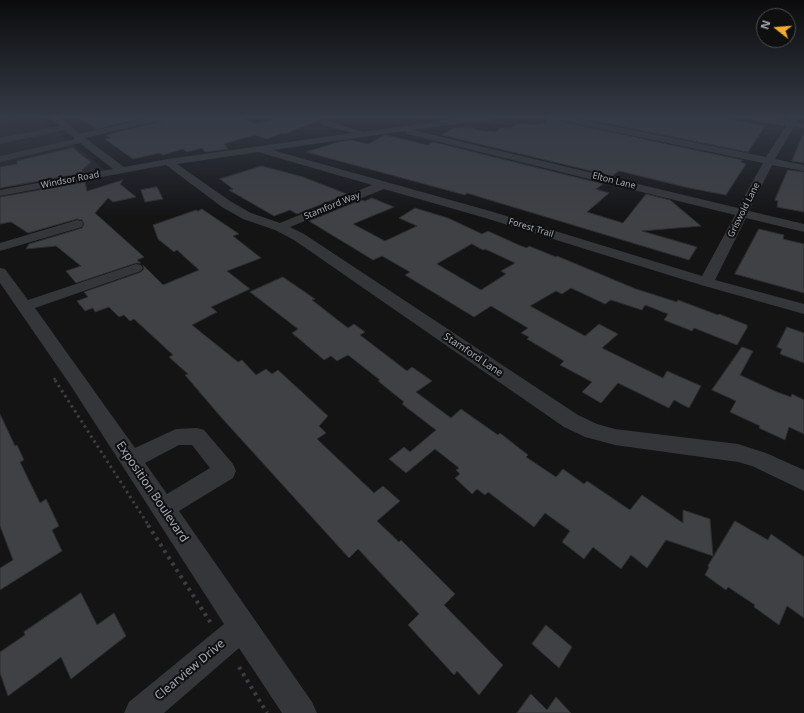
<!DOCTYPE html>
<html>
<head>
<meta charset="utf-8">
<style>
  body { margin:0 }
  #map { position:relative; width:804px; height:713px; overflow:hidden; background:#141415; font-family:"Noto Sans",sans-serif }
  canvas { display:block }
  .north { position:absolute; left:756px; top:8px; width:40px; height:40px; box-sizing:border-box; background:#0f0f10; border:1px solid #4b4d52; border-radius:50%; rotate:287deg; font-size:11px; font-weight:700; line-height:16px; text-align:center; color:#a5abb6 }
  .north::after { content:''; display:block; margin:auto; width:14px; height:18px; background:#f2ab2f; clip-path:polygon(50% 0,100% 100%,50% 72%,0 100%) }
</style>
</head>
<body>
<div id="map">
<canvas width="804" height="713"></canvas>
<div class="north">N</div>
</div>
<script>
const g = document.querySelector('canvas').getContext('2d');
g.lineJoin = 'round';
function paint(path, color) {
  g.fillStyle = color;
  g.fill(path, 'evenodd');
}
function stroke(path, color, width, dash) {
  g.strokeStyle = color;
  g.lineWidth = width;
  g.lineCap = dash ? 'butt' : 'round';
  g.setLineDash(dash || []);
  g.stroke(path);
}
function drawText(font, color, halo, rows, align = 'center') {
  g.font = font + ' "Noto Sans",sans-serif';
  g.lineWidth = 4;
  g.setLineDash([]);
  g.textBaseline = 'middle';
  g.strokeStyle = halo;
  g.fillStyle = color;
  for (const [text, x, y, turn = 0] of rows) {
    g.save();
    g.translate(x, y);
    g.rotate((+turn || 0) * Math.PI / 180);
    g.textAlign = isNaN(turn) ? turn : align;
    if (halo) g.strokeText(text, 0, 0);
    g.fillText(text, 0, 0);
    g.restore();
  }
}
const built = new Path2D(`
  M17,118H40L106,171L0,188V121Z`);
const building = new Path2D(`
  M80,118H144L97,129Z
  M164,118H242L256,124L281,118H324L285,134L282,133L267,139L254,135L224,144L228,149L205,152L202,148L187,152L183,149L163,155L159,153L133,159L105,139L111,138L106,135L162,121Z
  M547,118H558L563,122L742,160L741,162L746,164L726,195L689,188L619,171L612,176L442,135L452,129L471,126L476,130L496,132L501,128H511L517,123L531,125L547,123Z
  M580,118H722L765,126L748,152Z
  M804,132V163L792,161Z
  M385,135L428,145L433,142L603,184L596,189L609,193L587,212L623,223L646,194L670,200L701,226L642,231L697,247L689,260L483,198L467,193L465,195L306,152L338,142L351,140L368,144Z
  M73,148L91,162L82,170L83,173L0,188V167L17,164V161Z
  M262,166L303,177L347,194L297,214L290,210L274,216L229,190L233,189L220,179Z
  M788,170L804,172V212L777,207L778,201L775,200Z
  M123,180L120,184L136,197L113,202L108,198L95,213L144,257L137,260L141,263H136L76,283L66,271L81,266L56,246L26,249L29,244L82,228L84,224L82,220L77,219L28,233L11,222L0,224V197L85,182L87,191Z
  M157,187L163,199L145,202L141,190Z
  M372,198L394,207L353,224L385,241L417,226L399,218L415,208L448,218L482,234L488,231L521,246L527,248L529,246L556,257L557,256L636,289L677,302L678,300L718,315L719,314L747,325V328L737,345L694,328L692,331L664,320L668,314L645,305L642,310L611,300L605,304L571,288L562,294L556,291L530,306L585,336L599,324L618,334L602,348L663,378L667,371L701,386L689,408L674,400L669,408L618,383L601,403L582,392L592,382L560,365L564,361L527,339L529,337L521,333L528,328L491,306L474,317L405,275L410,272L382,256L373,260L309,221L361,200L365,201ZM472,244L483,250L485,249L515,263L501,271L506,274L481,290L437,264Z
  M202,209L239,234L233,236L261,258L227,271L250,289L211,307L217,312L192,325L238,362L242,360L256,375L266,369L272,374L278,370L328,416L319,426L326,433L317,439L374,493L383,486L400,501L377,521L399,542L401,540L455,594L444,605L503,665L479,695L457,671L454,675L408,625L419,614L358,549L349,558L220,416L185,375L188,374L169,357L173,355L134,319L130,321L124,315L119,317L109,307L95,312L93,308L85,311L77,301L88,297L84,292L141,272L144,269L143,265L163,285L199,270L177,250L174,252L158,239L153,225L196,210L198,211Z
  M759,229L784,235L783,239L804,244V293L735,274Z
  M283,277L315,299L312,300L348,328L354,324L365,332L360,335L407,371L412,367L432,381L416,392L451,418L461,409L498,435L500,433L528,455L526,457L556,477L563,469L584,484L587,481L630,510L642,495L683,523V510L710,519L713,556L666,540L647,568L631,555L621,569L593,547L584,559L562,542L570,531L545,513L534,527L488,492L485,495L477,489L472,494L455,478L460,474L456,470L459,468L435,449L406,473L389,459L404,447L410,452L436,430L402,404L404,402L378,381L380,380L348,355L337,361L331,356L324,360L292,333L298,329L250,292Z
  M787,327L804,333V363L780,354L782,349L777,347Z
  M742,347L753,351L740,375L777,392L791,397L792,394L804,400V434L789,427L785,440L759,428L760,426L730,412L736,401L712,390Z
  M0,414L15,446L17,445L24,460L20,462L40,503L46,499L59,526L52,530L62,551L0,590V568L13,560L0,526Z
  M735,521L768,540L771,534L804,557V618L787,606L779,625L754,607L755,605L728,587L726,590L705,575L709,567L708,566Z
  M81,593L97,625L114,613L126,636L71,679L61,657L8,696L0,673V652L25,635L24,632Z
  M546,625L572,647L559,668L532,644Z
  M531,694L547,710L556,697L571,713H517Z`);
const pathFar2 = new Path2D(`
  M54,378L56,381`);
const pathFar1 = new Path2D(`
  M55,380L149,526`);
const path = new Path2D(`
  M148,525L212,625
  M239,667L267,713`);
const minor = new Path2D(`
  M0,118H8L0,122Z
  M51,118H60L80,134L149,118H163L162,120L85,138L124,167L168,159L353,133L323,125L322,123L323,121L326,120L363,132L463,118H496L492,121L472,122L413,130L738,208L763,163L563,121L559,118H574L766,157L786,126L755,121L751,118H769L789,121L791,118H799L797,122L804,124V128L794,127L775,159L804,165V171L772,165L749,211L804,224V232L746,218L715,280L804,304V314L701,285L482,217L384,189L290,227L304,234L578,415L597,424L615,429L738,444L766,453L804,470V491L752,466L738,462L615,445L585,437L564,427L294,240L275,230L243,219L222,207L166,165L0,196V190L113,169L80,143L0,162V156L75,139L64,130L0,144V138L59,126ZM406,131L407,134L735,215L702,276L490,211L272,150ZM258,152L372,185L280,223L251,213L230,201L177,164Z
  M77,220L82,221L83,224L82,227L0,251V243Z
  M136,264L141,265L143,268L141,271L35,308L135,448L176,429L197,428L204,430L233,464L236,471L233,478L179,511L312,702L317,713H282L239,648L164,713H124L129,702L224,624L71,386L0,283V268L5,269L28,300ZM179,445H192L210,468L167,494L145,463Z`);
const farStreetnames = [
  ["Windsor Road",70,180,-11],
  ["Elton Lane",614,181,14],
  ["Stamford Way",332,206,-22],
  ["Griswold Lane",744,210,-63],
  ["Forest Trail",531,228,17]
];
const streetNames = [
  ["Stamford Lane",473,355,34]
];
const nearStreetnames = [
  ["Exposition Boulevard",152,492,56],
  ["Clearview Drive",190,670,-40]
];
paint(built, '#202022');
paint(building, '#404145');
stroke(building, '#2e2e31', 1);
stroke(pathFar2, '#3b3d41', 2.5, [2, 3]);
stroke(pathFar1, '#3b3d41', 3, [2.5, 3.5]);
stroke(path, '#3b3d41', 4, [3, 4.5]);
paint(minor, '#35363a');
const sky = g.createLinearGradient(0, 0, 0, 217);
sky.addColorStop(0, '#0b0b0c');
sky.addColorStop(0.54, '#343a46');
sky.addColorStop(1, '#343a4600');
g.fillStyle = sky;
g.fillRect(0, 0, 804, 217);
drawText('9px', '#a5abb6', '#0f0f10', farStreetnames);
drawText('10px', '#a5abb6', '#0f0f10', streetNames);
drawText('12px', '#a5abb6', '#0f0f10', nearStreetnames);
</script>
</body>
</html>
